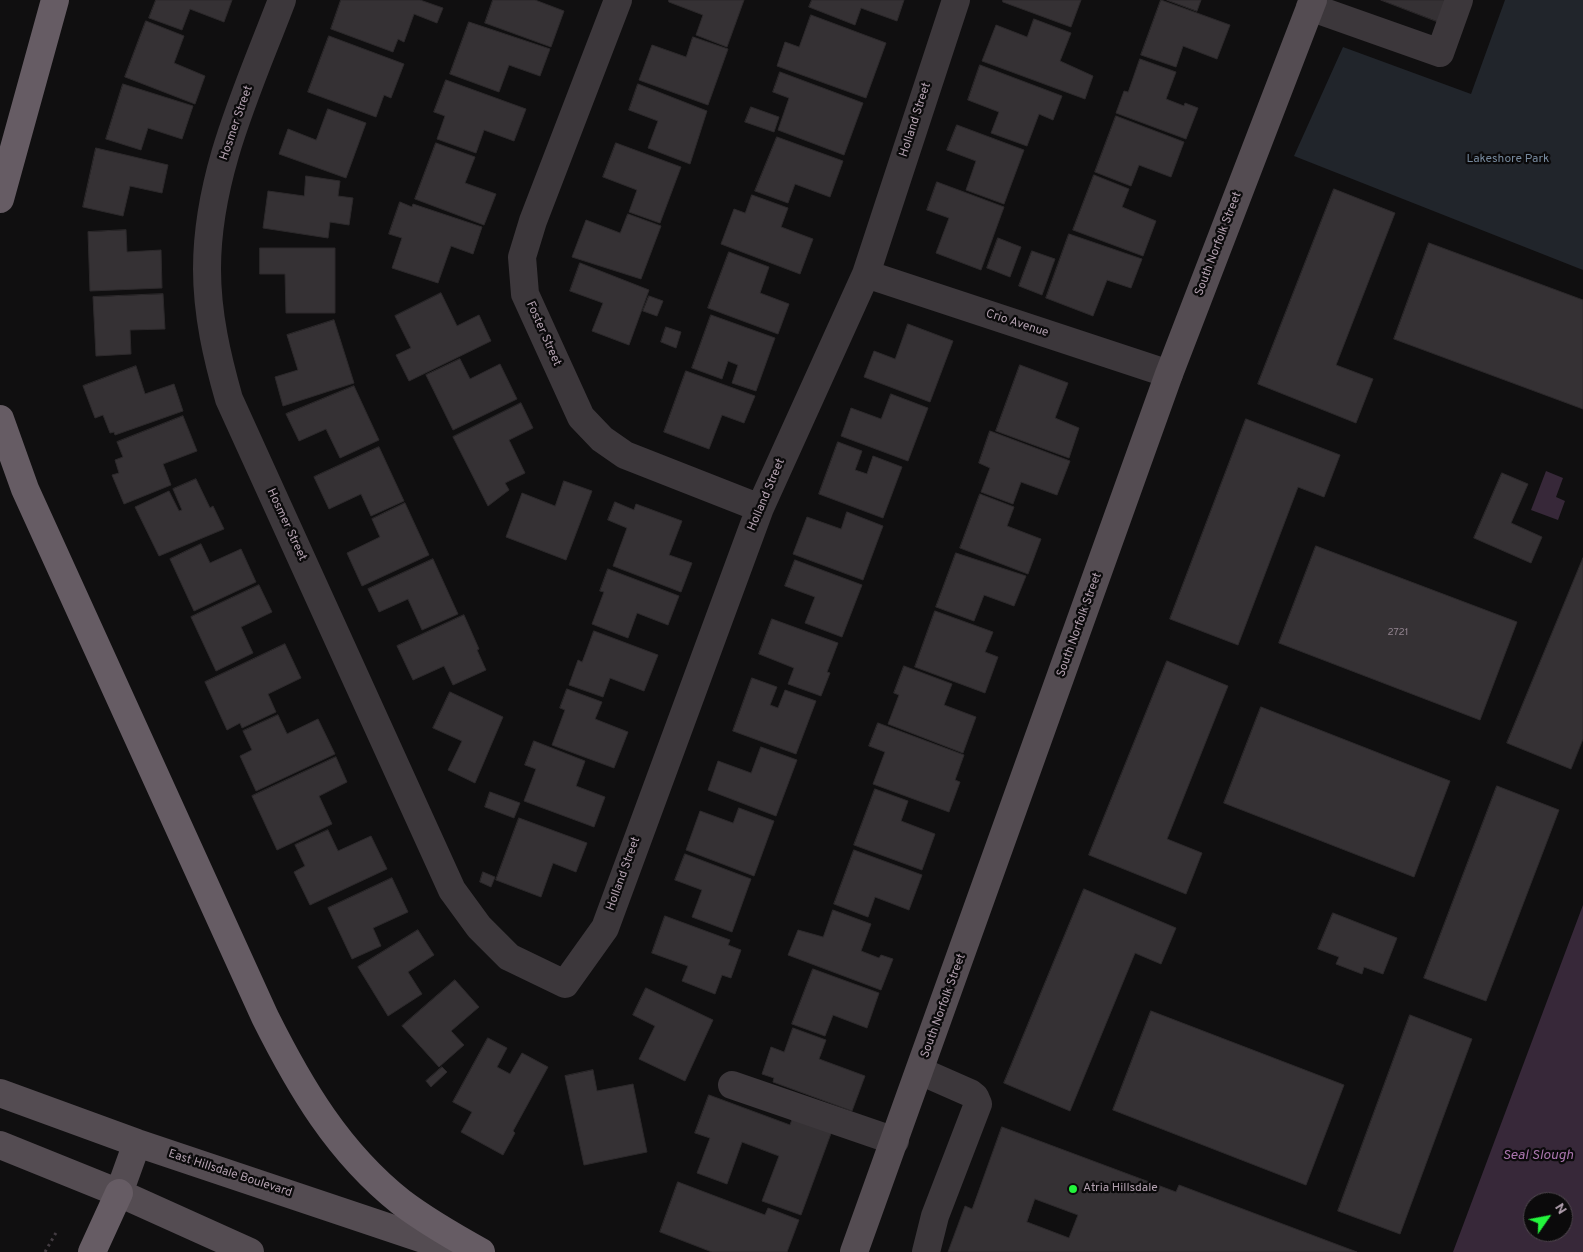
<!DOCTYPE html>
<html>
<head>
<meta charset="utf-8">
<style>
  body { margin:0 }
  #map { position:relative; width:1583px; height:1252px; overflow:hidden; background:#100f10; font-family:Overpass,sans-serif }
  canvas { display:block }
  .north { position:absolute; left:1523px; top:1192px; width:50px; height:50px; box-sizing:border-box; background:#0b0a0b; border:1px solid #4e464d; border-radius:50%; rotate:57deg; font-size:14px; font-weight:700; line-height:20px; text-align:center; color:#b2a0af }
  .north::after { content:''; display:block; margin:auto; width:18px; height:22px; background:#23f43c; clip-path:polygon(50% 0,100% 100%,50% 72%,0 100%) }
</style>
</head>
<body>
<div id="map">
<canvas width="1583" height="1252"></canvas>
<div class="north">N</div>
</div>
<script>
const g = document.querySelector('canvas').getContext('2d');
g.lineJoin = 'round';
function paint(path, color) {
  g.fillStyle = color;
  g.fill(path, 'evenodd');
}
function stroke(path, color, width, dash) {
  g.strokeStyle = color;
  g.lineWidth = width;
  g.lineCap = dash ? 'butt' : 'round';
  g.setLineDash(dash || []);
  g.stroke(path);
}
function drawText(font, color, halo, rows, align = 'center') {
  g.font = font + ' Overpass,sans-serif';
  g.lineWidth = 4.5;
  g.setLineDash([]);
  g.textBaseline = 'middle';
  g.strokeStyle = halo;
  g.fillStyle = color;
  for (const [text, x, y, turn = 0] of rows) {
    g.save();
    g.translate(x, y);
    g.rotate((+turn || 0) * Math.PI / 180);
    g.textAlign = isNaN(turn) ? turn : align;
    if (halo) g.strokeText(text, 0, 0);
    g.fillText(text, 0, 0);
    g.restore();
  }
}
const green = new Path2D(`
  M1505,0H1583V270L1294,156L1343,47L1471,94Z`);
const water = new Path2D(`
  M1546,471L1563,478L1556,497L1565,501L1558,520L1531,510Z
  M1583,905V1252H1453ZM1533,1202H1563V1232H1533Z`);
const building = new Path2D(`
  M156,0H232L224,22L190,9L182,30L149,18Z
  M341,0H420L443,8L437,23L414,14L404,42L398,39L393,52L331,29Z
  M493,0H535L564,11L551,47L485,23Z
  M669,0H744L727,47L696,35L703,15L669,2Z
  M812,0H904L897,21L861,8L855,25L809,7Z
  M1003,0H1081L1071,27L1003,2Z
  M1161,0L1230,25L1217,59L1183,46L1176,67L1141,55Z
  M1167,0H1201L1197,11Z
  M1381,0H1448L1439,22Z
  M811,15L886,43L866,98L777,66L785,42L799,47Z
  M1034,19L1071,33L1060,61L1093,76L1085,99L982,61L996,25L1027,37Z
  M146,21L184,36L174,63L205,76L195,104L125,77Z
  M469,22L550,49L540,76L509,65L499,92L450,74Z
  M329,36L404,64L391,98L384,95L376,117L308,92Z
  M693,37L728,49L708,105L639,80L652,45L686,57Z
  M1140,59L1176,72L1166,99L1184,106L1185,103L1198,108L1186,139L1116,113L1124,91L1128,92Z
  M980,65L1062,96L1053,120L1039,114L1027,146L991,133L999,112L968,100Z
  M780,72L863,103L844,155L778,130L789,98L773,92Z
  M446,80L526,109L514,141L484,130L476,153L437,139L445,116L434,112Z
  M123,84L193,106L182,139L148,128L141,150L106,139Z
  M638,84L707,111L690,164L648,148L658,121L629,110Z
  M751,107L779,117L774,132L745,122Z
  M328,109L366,123L346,178L279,154L288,129L316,140Z
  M1116,116L1184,142L1171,177L1139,165L1131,186L1095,172Z
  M957,125L1024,150L1004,204L966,190L976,161L947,150Z
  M777,137L843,161L830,197L795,184L788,203L755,191Z
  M436,143L475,157L465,183L496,194L484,225L415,199Z
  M616,143L681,167L660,223L629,212L637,190L603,177Z
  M96,148L168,165L162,193L130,186L123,216L83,207Z
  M1094,175L1129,189L1122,207L1156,221L1143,256L1073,230Z
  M306,176L340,181L338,196L353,198L349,225L330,222L328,238L263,228L268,191L304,196Z
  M937,182L1004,207L981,270L936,253L949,218L927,210Z
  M1334,189L1395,213L1336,365L1373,379L1356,423L1258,384Z
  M752,195L788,208L781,227L813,239L800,274L721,244L734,209L745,213Z
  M400,202L412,207L413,204L482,227L473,254L451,246L438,283L392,268L402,238L389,234Z
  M628,214L661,226L641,279L572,257L586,220L620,233Z
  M126,230L127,252L161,250L162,288L90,291L88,232Z
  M1069,234L1142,259L1131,288L1107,280L1093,316L1046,298Z
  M998,238L1021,247L1010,277L987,268Z
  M1429,243L1583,300V409L1394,339Z
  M260,248H335V313H286L285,274H260Z
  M1032,251L1055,259L1042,295L1019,286Z
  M729,252L769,267L760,293L789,304L778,334L708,308Z
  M580,263L649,290L629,345L592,331L603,303L570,291Z
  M441,293L457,326L479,315L491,341L409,381L396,355L411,348L395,316Z
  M163,294L165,329L130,330L131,354L96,356L93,297Z
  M649,296L663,301L657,316L643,311Z
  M711,315L775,338L756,391L732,383L738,365L728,361L722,379L692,368Z
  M334,320L354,383L283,406L275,377L298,370L287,335Z
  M908,324L953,341L930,402L864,377L874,351L895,359Z
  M666,327L681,332L676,348L661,342Z
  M460,359L470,379L500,364L517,399L453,430L426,375Z
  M1020,365L1068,383L1055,418L1079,428L1069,458L996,431Z
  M136,366L145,394L174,384L183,411L115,435L114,432L110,433L103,415L95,418L83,386Z
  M686,371L755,396L744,423L722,415L709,449L664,432Z
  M354,386L379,440L340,458L326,429L299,441L286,414Z
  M891,394L928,408L908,461L841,436L851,408L881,419Z
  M521,403L533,428L509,440L525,473L505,483L509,490L488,506L453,437Z
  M183,416L197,451L163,464L171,485L124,504L112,475L119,473L115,460L123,457L117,442Z
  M1246,419L1340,455L1324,497L1298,487L1238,645L1170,619Z
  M990,431L1070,461L1057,495L1021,482L1013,504L981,492L990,468L979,463Z
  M838,442L862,451L855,470L867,474L873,456L902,467L883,518L819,494Z
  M379,447L404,501L371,516L361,494L329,509L314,477Z
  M1502,473L1528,484L1511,523L1542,537L1531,563L1474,538Z
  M196,479L210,508L213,506L224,529L159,556L135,507L169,491L179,511L182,510L173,489Z
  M564,481L592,491L566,560L506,537L522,493L555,506Z
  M980,494L1014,507L1007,526L1041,539L1028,574L960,548Z
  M615,502L634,510L636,504L682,521L669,555L692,563L681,592L613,566L627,528L608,520Z
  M405,503L429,555L362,586L347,553L380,537L372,519Z
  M847,512L883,526L863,580L793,554L807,517L841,529Z
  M201,544L210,563L241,549L256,582L194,611L170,559Z
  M1316,546L1517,622L1480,720L1279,643Z
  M956,553L1026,576L1014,606L984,595L974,621L936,607Z
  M1583,558V739L1571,769L1507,743Z
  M433,559L458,614L422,630L408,599L379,612L368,589Z
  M795,560L862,585L842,637L805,623L815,597L785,586Z
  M608,569L679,596L668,625L637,613L628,638L592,624L604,592L600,591Z
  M259,585L272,612L241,627L253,653L216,671L191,617Z
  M935,611L993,632L985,652L998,657L985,693L915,667Z
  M464,615L479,649L477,650L486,670L453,685L444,666L413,680L397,646Z
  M772,619L838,643L827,672L830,673L821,696L788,684L794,668L759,654Z
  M594,631L658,655L644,691L610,678L603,697L569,685L578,660L582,662Z
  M285,644L301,678L268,694L276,712L242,728L240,723L227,730L205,682Z
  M1167,661L1228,686L1167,839L1202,853L1186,894L1089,855Z
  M904,666L952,684L944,705L976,717L963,753L888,724L899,695L894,693Z
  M752,678L777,687L770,705L778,708L785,690L816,701L796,754L733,731Z
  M567,689L602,702L595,719L628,732L614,768L552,745L565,710L560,708Z
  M450,692L503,717L475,783L448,770L462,741L433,728Z
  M1261,707L1450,781L1414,877L1224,803Z
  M278,715L287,734L318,719L335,754L256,791L240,756L252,750L243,731Z
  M878,723L964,755L955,780L960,782L949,812L873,784L885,752L869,746Z
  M534,741L585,761L576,786L605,797L594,827L524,801L536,769L525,765Z
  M761,747L797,760L776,816L708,790L718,761L751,773Z
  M336,757L347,782L319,796L332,824L277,850L252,796Z
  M1497,786L1559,810L1486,1001L1424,978Z
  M875,789L908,801L901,821L935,834L922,870L854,845Z
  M490,792L520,803L514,818L485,807Z
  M739,808L774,821L754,876L686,850L700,811L733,823Z
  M519,818L587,843L576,872L553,863L541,897L496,880Z
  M328,830L338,851L371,836L387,869L310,905L294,872L305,866L295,845Z
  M854,850L922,875L909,910L875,897L868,917L834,904Z
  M685,854L751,879L732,932L692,917L702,890L675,880Z
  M483,872L495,877L491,887L480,882Z
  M392,878L408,912L373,928L381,946L352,959L328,908Z
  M1084,889L1176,928L1161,964L1135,953L1070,1111L1004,1083Z
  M833,910L871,924L861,951L879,958L881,955L893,959L881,990L788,955L798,930L823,937Z
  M1333,913L1397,938L1383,974L1364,967L1362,974L1336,964L1339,957L1318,949Z
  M665,916L730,940L728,945L741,950L731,978L722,975L715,994L682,981L688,966L652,953Z
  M418,930L434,955L408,972L422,994L388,1016L358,967Z
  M813,969L879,993L867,1028L833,1015L825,1036L792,1024Z
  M455,980L479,1007L451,1031L464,1045L439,1067L402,1026Z
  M646,988L713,1020L685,1081L639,1059L655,1026L633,1015Z
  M1151,1011L1344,1085L1306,1185L1113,1110Z
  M1410,1015L1472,1039L1400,1234L1338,1211Z
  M793,1028L826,1040L819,1059L865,1076L852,1111L773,1082L774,1078L762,1074L771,1047L784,1052Z
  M488,1038L507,1048L497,1067L510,1074L522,1053L548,1067L513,1131L515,1133L503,1155L461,1132L472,1112L453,1102Z
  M442,1067L447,1072L431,1087L426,1081Z
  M593,1070L597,1091L633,1084L647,1152L584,1165L565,1076Z
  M709,1095L790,1125L794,1114L833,1128L801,1215L762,1201L779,1156L742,1142L727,1184L697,1173L710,1138L695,1133Z
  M1002,1127L1176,1192L1179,1185L1357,1252H948L965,1206L972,1209ZM1035,1199L1078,1215L1069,1238L1027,1222Z
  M678,1182L765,1215L768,1208L799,1220L787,1252H712L660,1232Z`);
const path = new Path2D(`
  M45,1252L57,1231`);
const minor = new Path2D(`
  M282,0C249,87 207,174 207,269C207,314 217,357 229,399L452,890L479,927L509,957L565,984L605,928L760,508L866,274L956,0
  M618,0L533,221L522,257L525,294L581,417L602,439L625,455L760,508
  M1310,7L1440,53L1459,0
  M866,274L1169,374
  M920,1071L970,1093L975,1097L978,1104L935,1216L926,1252
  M732,1085L895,1141`);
const major = new Path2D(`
  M0,1093L137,1143L462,1252
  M0,1145L119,1193L250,1252
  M119,1193L137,1143
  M854,1252L1169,374L1313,0`);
const highway = new Path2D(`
  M0,199L55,0
  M0,419L25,489L265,1017C300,1087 338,1152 401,1202C426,1221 454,1237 481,1252
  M92,1252L119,1193`);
const markers = [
  [1073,1189,5,"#23f43c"]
];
const numberNames = [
  ["2721",1398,633]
];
const streetNames = [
  ["Holland Street",916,120,-72],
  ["Hosmer Street",237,123,-71],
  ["South Norfolk Street",1219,244,-69],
  ["Crio Avenue",1017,324,18],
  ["Foster Street",543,334,66],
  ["Holland Street",767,495,-67],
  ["Hosmer Street",286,525,65],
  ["South Norfolk Street",1080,625,-70],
  ["Holland Street",624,874,-70],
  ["South Norfolk Street",944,1006,-70],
  ["East Hillsdale Boulevard",230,1174,18]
];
const parkNames = [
  ["Lakeshore Park",1508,160]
];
const poiNames = [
  ["Atria Hillsdale",1083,1189]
];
const waterNames = [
  ["Seal Slough",1538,1156]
];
paint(green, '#21252b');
paint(water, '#372839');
paint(building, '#353134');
stroke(building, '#2c292b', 1);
stroke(path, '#433c42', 3, [2.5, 4]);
stroke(minor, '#3c373b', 28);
stroke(major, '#544c52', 28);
stroke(highway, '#665c64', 28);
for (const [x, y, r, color] of markers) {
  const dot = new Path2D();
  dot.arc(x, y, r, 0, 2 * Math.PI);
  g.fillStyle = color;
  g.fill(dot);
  stroke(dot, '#0b0a0b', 2);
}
drawText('10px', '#938490', null, numberNames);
drawText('12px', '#b2a0af', '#0b0a0b', streetNames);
drawText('12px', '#76899d', '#0b0a0b', parkNames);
drawText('12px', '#b2a0af', '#0b0a0b', poiNames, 'left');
drawText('italic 14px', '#aa75ae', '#0b0a0b', waterNames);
</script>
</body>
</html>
